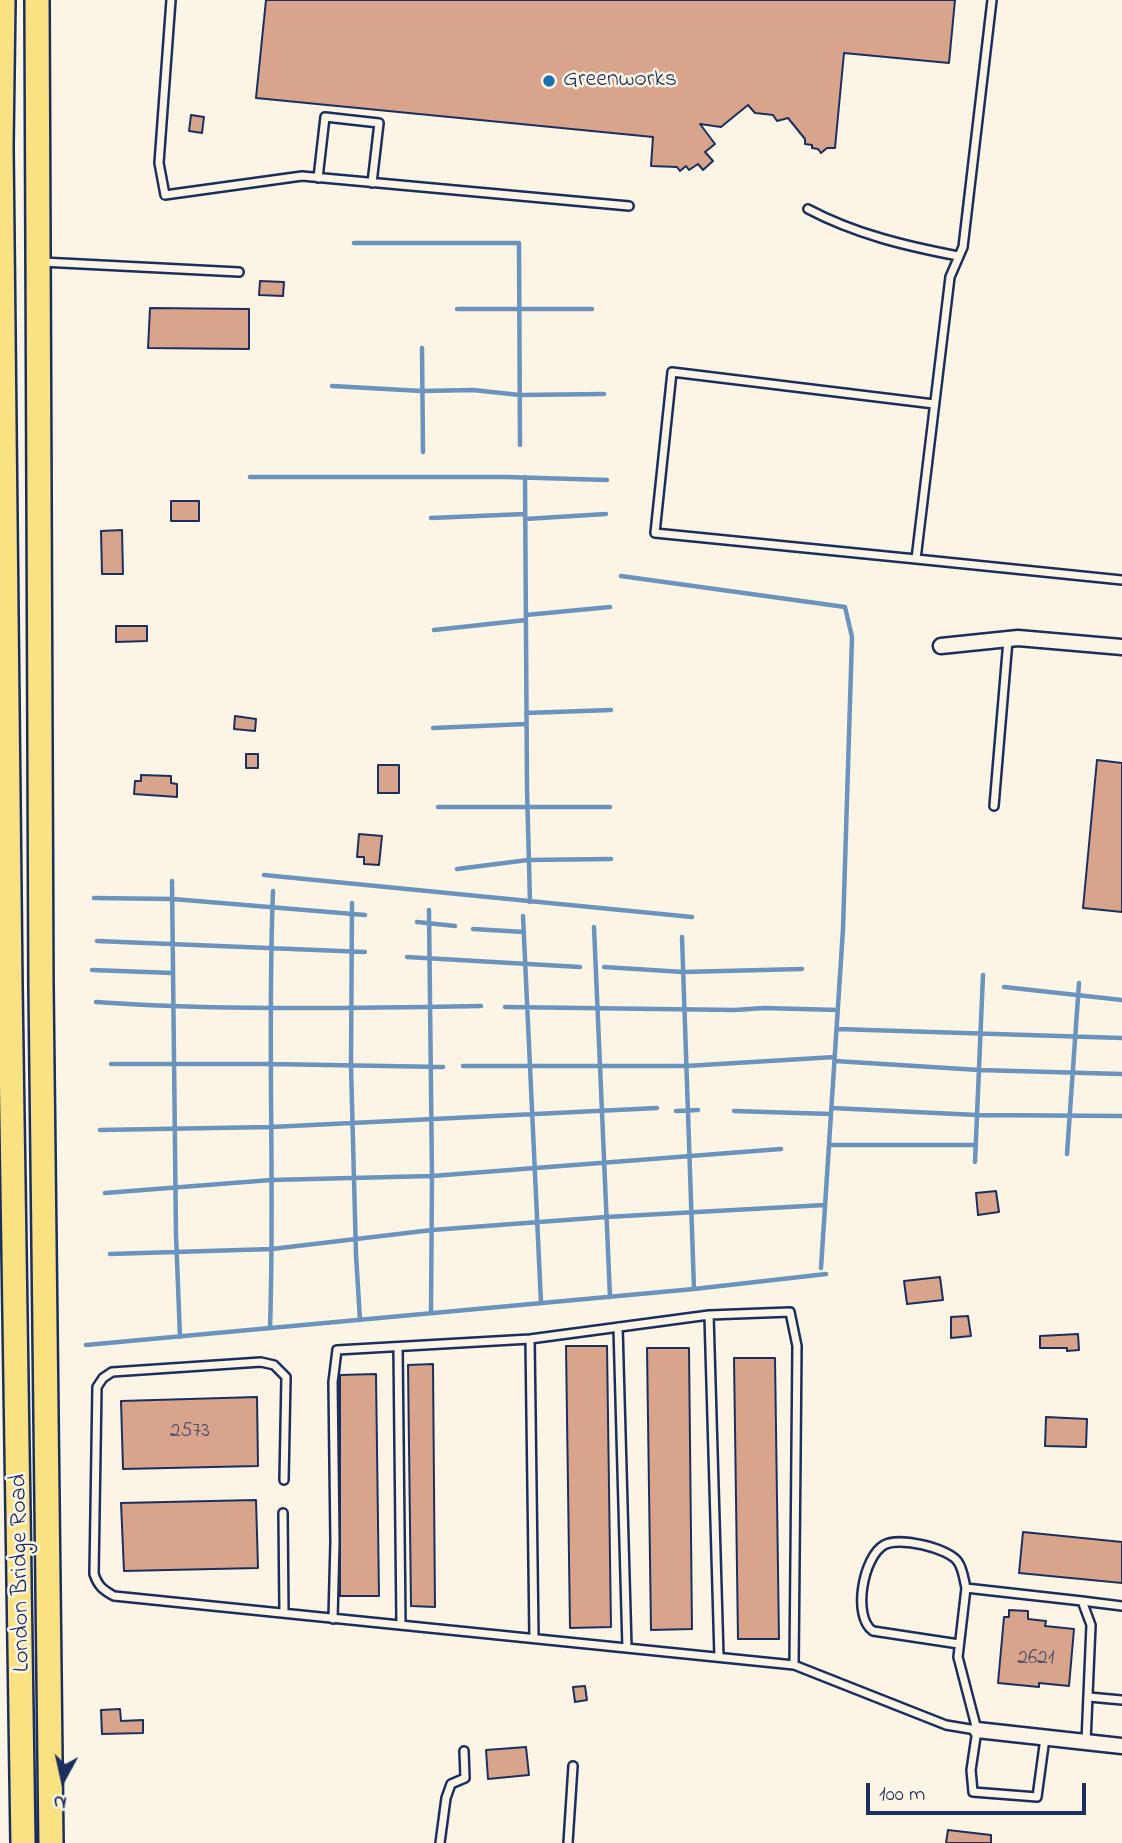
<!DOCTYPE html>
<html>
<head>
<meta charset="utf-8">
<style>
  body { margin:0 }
  #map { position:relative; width:1122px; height:1843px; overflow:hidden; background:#fcf5e5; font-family:"Indie Flower",sans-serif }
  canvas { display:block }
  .north { position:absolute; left:28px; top:1745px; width:70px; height:70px; -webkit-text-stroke:5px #fcf5e5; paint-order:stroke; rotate:188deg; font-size:19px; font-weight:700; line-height:28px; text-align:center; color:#1b2f5e }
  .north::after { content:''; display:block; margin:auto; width:24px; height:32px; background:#1b2f5e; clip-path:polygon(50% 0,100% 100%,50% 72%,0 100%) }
  .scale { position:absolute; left:866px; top:1783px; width:220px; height:32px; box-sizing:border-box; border:4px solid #1b2f5e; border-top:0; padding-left:9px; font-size:21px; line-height:24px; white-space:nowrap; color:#1b2f5e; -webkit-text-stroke:5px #fcf5e5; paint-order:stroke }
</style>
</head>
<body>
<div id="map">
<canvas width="1122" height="1843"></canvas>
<div class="north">N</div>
<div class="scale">100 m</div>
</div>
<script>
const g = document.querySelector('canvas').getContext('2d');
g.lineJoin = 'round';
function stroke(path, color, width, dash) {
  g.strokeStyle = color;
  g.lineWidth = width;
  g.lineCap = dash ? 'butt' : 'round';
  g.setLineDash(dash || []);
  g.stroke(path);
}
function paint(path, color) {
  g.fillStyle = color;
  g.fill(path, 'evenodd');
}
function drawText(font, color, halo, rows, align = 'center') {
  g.font = font + ' "Indie Flower",sans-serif';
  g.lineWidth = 5;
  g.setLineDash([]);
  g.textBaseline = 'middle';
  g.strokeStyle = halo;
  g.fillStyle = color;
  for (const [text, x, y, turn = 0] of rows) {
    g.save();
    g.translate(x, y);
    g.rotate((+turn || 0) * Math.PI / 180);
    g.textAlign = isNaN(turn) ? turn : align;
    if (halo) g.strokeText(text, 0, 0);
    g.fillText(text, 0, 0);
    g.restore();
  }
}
const stream = new Path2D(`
  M354,243H519L520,445
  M457,309H592
  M422,348L423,452
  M332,386L422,391L473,390L520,395L604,394
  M250,477H507L607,480
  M525,477L527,789L530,902
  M431,518L525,514
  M525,519L606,514
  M621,576L845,607L852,637L843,929L821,1268
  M526,615L610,607
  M434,630L526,620
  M526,713L611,710
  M433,728L526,724
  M438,807H610
  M457,869L528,860L611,859
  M264,875L692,917
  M172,881L176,1235L180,1337
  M94,898L173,899L365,915
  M352,903L351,1066L356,1255L360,1320
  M429,910L432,1176L431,1313
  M523,916L541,1303
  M417,922L455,926
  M594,927L610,1297
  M473,929L524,932
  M682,937L694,1289L826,1274
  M97,941L365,952
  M407,957L580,967
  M604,967L683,972L802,969
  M92,970L173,973
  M1004,987L1122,1000
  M96,1002C224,1011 353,1008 481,1006
  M505,1007L735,1010L764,1008L838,1010
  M837,1029L1122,1038
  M835,1061L979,1070L1122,1074
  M111,1064H270L443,1067
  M463,1066H686L835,1057
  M832,1108L977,1115L1122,1116
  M676,1111L698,1110
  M734,1111L831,1114
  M100,1130L271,1127L657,1108
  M830,1145H976
  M1067,1154L1079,983
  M975,1162L983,975
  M105,1193L271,1180L432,1176L781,1149
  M110,1254L272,1249L432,1230L606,1217L825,1205
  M270,1328C275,1182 267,1037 273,891
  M86,1345L694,1289`);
const building = new Path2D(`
  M266,0H955L949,63L844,53L835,148H827L821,153L818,149L812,148V145L805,144V139L788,118L777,121L773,115L755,113L748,105L721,127L700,124L715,144L705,152L713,161L703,170L698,164L689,170L686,166L680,171L677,167L651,166L653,137L256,98Z
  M191,115L204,117L202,133L189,131Z
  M260,281L284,282L283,296L259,295Z
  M150,308L249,309V349L148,348Z
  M171,501H199V521H171Z
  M122,530L123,574H102L101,531Z
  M116,626H147V641L116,642Z
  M235,716L256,719L255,731L234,729Z
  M246,754H258V768H246Z
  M1097,760L1122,763V912L1083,908Z
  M378,765H399V793H378Z
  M141,775L171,776V783L177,784V797L134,794L135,781H141Z
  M359,834L382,836L379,865L364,864V857H357Z
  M996,1191L999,1212L978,1215L976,1193Z
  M940,1277L943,1300L907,1304L904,1281Z
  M968,1316L971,1336L951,1338V1317Z
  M1078,1334L1079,1350L1067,1351V1348H1040V1336Z
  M566,1346H607L611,1627L570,1628Z
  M647,1348H689L692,1629L651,1630Z
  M734,1358H775L779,1639H738Z
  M433,1364L435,1607L411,1606L408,1365Z
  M376,1374L379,1596H340V1375Z
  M257,1397L258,1466L123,1469L121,1401Z
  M1046,1417L1087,1419L1086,1447L1045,1446Z
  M256,1500L258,1568L124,1571L121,1503Z
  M1023,1532L1122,1542V1583L1019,1573Z
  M1009,1610L1028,1611V1619L1046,1621L1045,1626L1074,1629L1069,1686L1039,1683V1687L998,1683L1004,1617H1009Z
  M585,1686L587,1700L575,1702L573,1687Z
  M120,1709L121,1721L143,1720V1733L102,1734L101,1710Z
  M526,1747L529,1775L488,1779L486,1750Z
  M948,1830L991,1835V1843H946Z`);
const service = new Path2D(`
  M171,0L159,163L165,195L302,176L629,206
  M992,0L963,247L950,277L916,559L1122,580
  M318,178L325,117L379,123L372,183
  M808,209C855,234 906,246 958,256
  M42,262L239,272
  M916,559L655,533L672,372L934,404
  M994,806L1008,640
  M709,1315L719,1657
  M618,1327L627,1648
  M530,1339L534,1638
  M398,1347L401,1625
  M284,1480L286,1377L274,1365L261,1362L112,1372L103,1378L97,1387L94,1574C98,1586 103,1590 114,1596L794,1665L946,1725L976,1730
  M283,1513L284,1613
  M333,1619L335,1542L333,1382L337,1350L530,1339L709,1315L790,1312L797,1346L794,1665
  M959,1644L873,1631C852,1617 863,1557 884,1545C898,1536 949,1548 958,1562C963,1569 964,1580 966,1588
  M1089,1697L1122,1700
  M1045,1738L1037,1797L973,1792L971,1770L977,1730L958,1657L966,1588L1082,1601
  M1086,1742L1091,1625L1082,1601L1122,1606
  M440,1843L446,1798L451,1784L465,1778L464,1751
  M568,1843L573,1766`);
const minor = new Path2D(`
  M941,646L1018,638L1122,647
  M977,1730L1122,1746`);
const primary = new Path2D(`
  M3,0L1,146L10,986L23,1843
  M37,0L41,986L51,1843`);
const markers = [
  [549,81,7,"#1f6fb2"]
];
const numberNames = [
  ["2573",190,1433],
  ["2621",1036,1660]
];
const poiNames = [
  ["Greenworks",563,81]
];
const streetNames = [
  ["London Bridge Road",22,1573,-91]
];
stroke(stream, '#6a93bd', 4.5);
paint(building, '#d8a48c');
stroke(building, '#1b2f5e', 2);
stroke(service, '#1b2f5e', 12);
stroke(minor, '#1b2f5e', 19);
stroke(primary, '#1b2f5e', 28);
stroke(service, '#fcf5e5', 7);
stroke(minor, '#fcf5e5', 14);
stroke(primary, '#fae181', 23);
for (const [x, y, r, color] of markers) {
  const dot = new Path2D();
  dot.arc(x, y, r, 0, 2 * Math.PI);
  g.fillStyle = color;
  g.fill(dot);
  stroke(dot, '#fcf5e5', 2.5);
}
drawText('21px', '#4a4c6a', null, numberNames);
drawText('24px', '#1b2f5e', '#fcf5e5', poiNames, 'left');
drawText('24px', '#1b2f5e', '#fcf5e5', streetNames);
</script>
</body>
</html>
